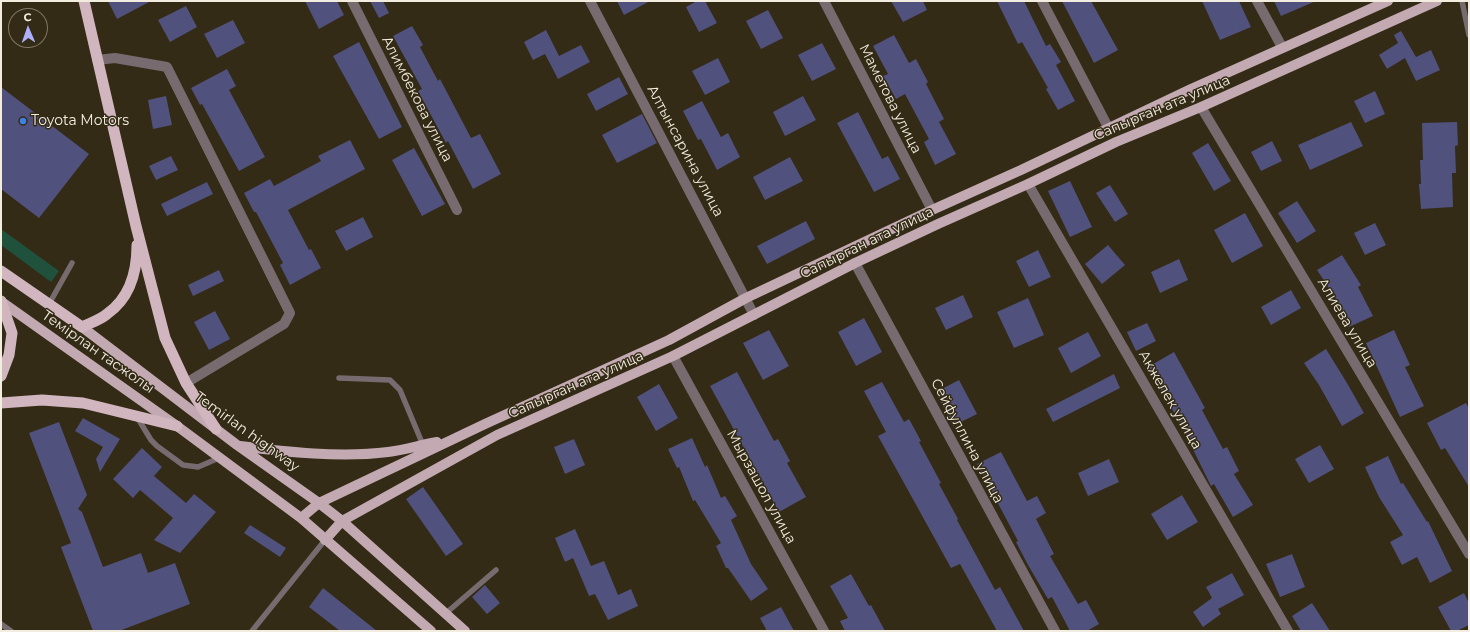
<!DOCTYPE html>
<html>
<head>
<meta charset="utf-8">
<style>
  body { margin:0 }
  #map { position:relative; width:1470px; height:632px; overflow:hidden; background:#332b15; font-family:Montserrat,sans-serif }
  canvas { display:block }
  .frame { position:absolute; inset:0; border:2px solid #f3ede0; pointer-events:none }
  .north { position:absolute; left:8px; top:8px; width:40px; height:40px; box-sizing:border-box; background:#332b15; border:1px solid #807966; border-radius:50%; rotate:358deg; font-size:11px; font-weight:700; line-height:16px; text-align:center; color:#f3ede0 }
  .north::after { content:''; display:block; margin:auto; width:14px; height:18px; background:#adaffb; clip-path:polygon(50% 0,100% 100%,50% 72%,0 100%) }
</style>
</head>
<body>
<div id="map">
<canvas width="1470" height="632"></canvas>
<div class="frame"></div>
<div class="north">С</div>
</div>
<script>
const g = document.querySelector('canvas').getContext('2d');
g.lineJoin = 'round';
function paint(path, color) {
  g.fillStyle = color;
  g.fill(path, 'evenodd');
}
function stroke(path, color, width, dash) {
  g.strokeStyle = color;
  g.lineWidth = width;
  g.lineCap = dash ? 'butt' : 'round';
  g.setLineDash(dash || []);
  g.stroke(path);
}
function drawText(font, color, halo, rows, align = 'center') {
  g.font = font + ' Montserrat,sans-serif';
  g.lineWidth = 3;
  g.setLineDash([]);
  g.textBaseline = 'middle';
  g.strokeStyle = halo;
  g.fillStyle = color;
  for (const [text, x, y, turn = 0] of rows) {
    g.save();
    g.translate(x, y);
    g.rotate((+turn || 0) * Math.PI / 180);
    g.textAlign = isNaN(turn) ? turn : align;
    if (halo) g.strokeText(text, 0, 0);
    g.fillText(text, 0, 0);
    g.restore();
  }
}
const green = new Path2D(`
  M1,229L59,271L51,282L1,245Z`);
const building = new Path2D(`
  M108,1H151L117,19Z
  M305,1H337L344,15L319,29Z
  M370,1H383L389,13L379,18Z
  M617,1H650L624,15Z
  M697,1H705L717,23L699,32L686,7Z
  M891,1H923L927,10L903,22Z
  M997,1H1024L1046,46L1050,44L1061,62L1056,65L1075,101L1058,110L1046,89L1048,88L1022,42L1018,44Z
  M1062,1H1091L1118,50L1094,63Z
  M1202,1H1239L1251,27L1220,40Z
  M1274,1H1316L1281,16Z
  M186,6L197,27L170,42L158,20Z
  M768,10L783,38L761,49L746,21Z
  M233,20L245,43L217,58L204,34Z
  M412,26L423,45L420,47L438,81L440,79L471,138L480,134L501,174L473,189L448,141L446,143L418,91L422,89L393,36Z
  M546,30L559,56L581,45L590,62L558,79L545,54L533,60L524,42Z
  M1401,31L1416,57L1431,50L1440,70L1416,81L1405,58L1387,69L1379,55L1398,43L1394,35Z
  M894,35L909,63L916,59L928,82L926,84L944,119L939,122L956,154L935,165L924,142L929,139L905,94L896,99L883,76L888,74L873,46Z
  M359,42L402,127L379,139L333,56Z
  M822,43L836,69L812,81L798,55Z
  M718,58L730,82L705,95L692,71Z
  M227,69L236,86L229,90L265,157L239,171L202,104L200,105L191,88Z
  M619,77L628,94L596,111L587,94Z
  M1,87L89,154L39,218L1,189Z
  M1375,91L1385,114L1365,123L1354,101Z
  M166,96L172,125L153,129L148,100Z
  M803,96L816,120L785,136L773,112Z
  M702,101L721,137L728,133L740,157L717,170L701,139L698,140L683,111Z
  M858,112L882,159L888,156L900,179L874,192L837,123Z
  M642,114L657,143L617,163L602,135Z
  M1351,122L1363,146L1310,170L1298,145Z
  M1457,122L1458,145L1455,146L1456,173H1452L1453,207L1421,209L1419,184H1421L1420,160H1423L1422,123Z
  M350,140L365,169L288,210L309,250L311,249L321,268L290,285L280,265L283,263L256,212H254L244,193L270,179L274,186L321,161L318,156Z
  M1272,141L1282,161L1261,171L1251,152Z
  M1208,143L1231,181L1214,191L1192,153Z
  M414,148L445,204L422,216L392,160Z
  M171,156L178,170L156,180L149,166Z
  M790,157L803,181L765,200L753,177Z
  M1070,181L1092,227L1070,237L1048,191Z
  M207,182L213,194L167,216L161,204Z
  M1110,185L1128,214L1115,222L1096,193Z
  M1297,201L1316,231L1297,243L1278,213Z
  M1245,213L1263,246L1232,263L1214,230Z
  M363,217L373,237L346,251L335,231Z
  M806,221L815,239L767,264L757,246Z
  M1375,223L1386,245L1365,255L1354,233Z
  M1108,245L1125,265L1102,284L1085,264Z
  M1038,250L1051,277L1029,287L1016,261Z
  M1342,255L1361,285L1358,287L1373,316L1349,327L1336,299L1317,270Z
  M1179,259L1188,280L1160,293L1151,272Z
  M219,270L224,281L193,296L188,285Z
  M1291,290L1301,308L1271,325L1261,307Z
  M963,295L973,317L946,330L935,308Z
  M1028,298L1044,335L1014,348L997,312Z
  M215,311L230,339L209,350L194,322Z
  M864,318L882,352L856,366L838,332Z
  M1147,323L1156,341L1136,351L1127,332Z
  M769,330L789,366L763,380L743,343Z
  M1394,330L1410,365L1405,367L1424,406L1400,417L1366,343Z
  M1088,332L1101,356L1071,373L1058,348Z
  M1326,349L1347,383L1364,413L1342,426L1319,385L1304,363Z
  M1174,352L1205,408L1202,410L1223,449L1227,447L1239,471L1234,474L1253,505L1233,517L1214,484L1211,486L1180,423L1148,367Z
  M737,372L774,441L778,439L790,461L787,463L806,497L779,512L710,386Z
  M1114,374L1120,388L1053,422L1046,409Z
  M959,380L977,414L953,426L936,392Z
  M882,382L904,422L909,419L921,441L919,442L941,483L939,484L958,519L957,520L995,590L1000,587L1024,631H997L960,564L951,568L878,436L886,432L864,391Z
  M659,384L678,418L656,431L637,397Z
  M1466,403L1469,409V487L1445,448L1441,450L1427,423Z
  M83,418L120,439L100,472L96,459L103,447L75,431Z
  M59,422L87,495L78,509L82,512L103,567L141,553L148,573L175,563L190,604L119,631H93L61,547L71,543L29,433Z
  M692,438L705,467L707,465L721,498L725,496L737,516L731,520L751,564L768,589L751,601L728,568H726L716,546L721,543L695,500L693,501L679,467L677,468L668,449Z
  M574,439L585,465L565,474L554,447Z
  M1320,445L1334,469L1309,483L1295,459Z
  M142,448L162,467L154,476L186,503L194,494L216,512L180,553L154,540L173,518L140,490L133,498L113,479Z
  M1001,452L1027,501L1037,496L1046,513L1036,519L1054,554L1050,556L1078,604L1086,600L1099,624L1087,631H1070L1052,597L1048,599L1028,565L1016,542L1018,541L977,464Z
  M1388,456L1401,484L1403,483L1427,522L1428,521L1452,571L1430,583L1417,557L1402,565L1390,542L1403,535L1379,497L1365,467Z
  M1109,459L1119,482L1088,496L1078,473Z
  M423,487L463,544L446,556L406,499Z
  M1182,495L1198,522L1167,540L1151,514Z
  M250,525L286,548L280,557L244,533Z
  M575,529L591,566L604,561L618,595L631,589L638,606L608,620L595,594L589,596L573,558L565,562L555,538Z
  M1292,554L1305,587L1280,597L1266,564Z
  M1232,573L1244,595L1218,609L1221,614L1203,627L1193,612L1212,598L1206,587Z
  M851,574L869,606L871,605L885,631H845L840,621L848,618L830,586Z
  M485,585L500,603L487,614L472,597Z
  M323,588L377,631H340L309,607Z
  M1464,593L1469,603V625L1457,631H1451L1438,607Z
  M1312,603L1330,631H1301L1292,616Z
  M781,607L794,631H767L760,618Z`);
const service = new Path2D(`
  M1462,1L1469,35
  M49,304L72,263
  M339,378L390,380L400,390L423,445
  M137,417L151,440L157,446L183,465L198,467L219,458
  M445,614L496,570
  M1,624L11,631
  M252,631L325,540`);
const minor = new Path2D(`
  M352,1L457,210
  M590,1L754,315
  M824,1L932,210
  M1042,1L1109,129
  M1257,1L1282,47
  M97,60L115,58L167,67L290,313L284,324L186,383
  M1201,107L1469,554
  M1028,184L1288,631
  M855,263L1055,631
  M673,356L824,631`);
const primary = new Path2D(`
  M2,302L177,426L301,518L431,631
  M82,327L237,445L319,503L342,521L465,631
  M240,446C286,452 341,458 388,452C404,450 420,445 437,442
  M301,518L319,503L485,424L669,340L746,298L932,210L1021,170L1191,89L1388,1
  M325,540L342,521L497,435L673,356L855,263L938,224L1028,184L1116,142L1201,107L1437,1`);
const trunk = new Path2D(`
  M84,1L136,226L165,338L186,383L216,429
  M1,271L82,327C90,323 100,320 107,314C130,298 137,271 137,245
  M1,301L12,333L9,355L1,376
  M1,403L42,400L83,403L177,426`);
const markers = [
  [23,121,4,"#3f7fe0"]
];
const streetNames = [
  ["Алимбекова улица",417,99,63],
  ["Маметова улица",890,99,63],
  ["Сапырган ата улица",1162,108,-23],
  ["Алтынсарина улица",685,151,62],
  ["Сапырган ата улица",867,243,-26],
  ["Алиева улица",1347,323,59],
  ["Темірлан тасжолы",98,352,35],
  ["Сапырган ата улица",576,385,-24],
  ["Акжелек улица",1170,400,60],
  ["Temirlan highway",247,432,36],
  ["Сейфуллина улица",967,441,62],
  ["Мырзашол улица",761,487,61]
];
const poiNames = [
  ["Toyota Motors",31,121]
];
paint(green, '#20513d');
paint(building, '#50517d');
stroke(service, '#776b6f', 5.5);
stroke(minor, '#776b6f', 10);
stroke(primary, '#c2a9b2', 10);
stroke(trunk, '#d1b6bf', 11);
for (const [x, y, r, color] of markers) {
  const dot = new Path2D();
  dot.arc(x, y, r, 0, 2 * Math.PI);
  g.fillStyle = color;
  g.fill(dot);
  stroke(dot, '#332b15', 1.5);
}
drawText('14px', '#f3ede0', '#332b15', streetNames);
drawText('14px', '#f3ede0', '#332b15', poiNames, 'left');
</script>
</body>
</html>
